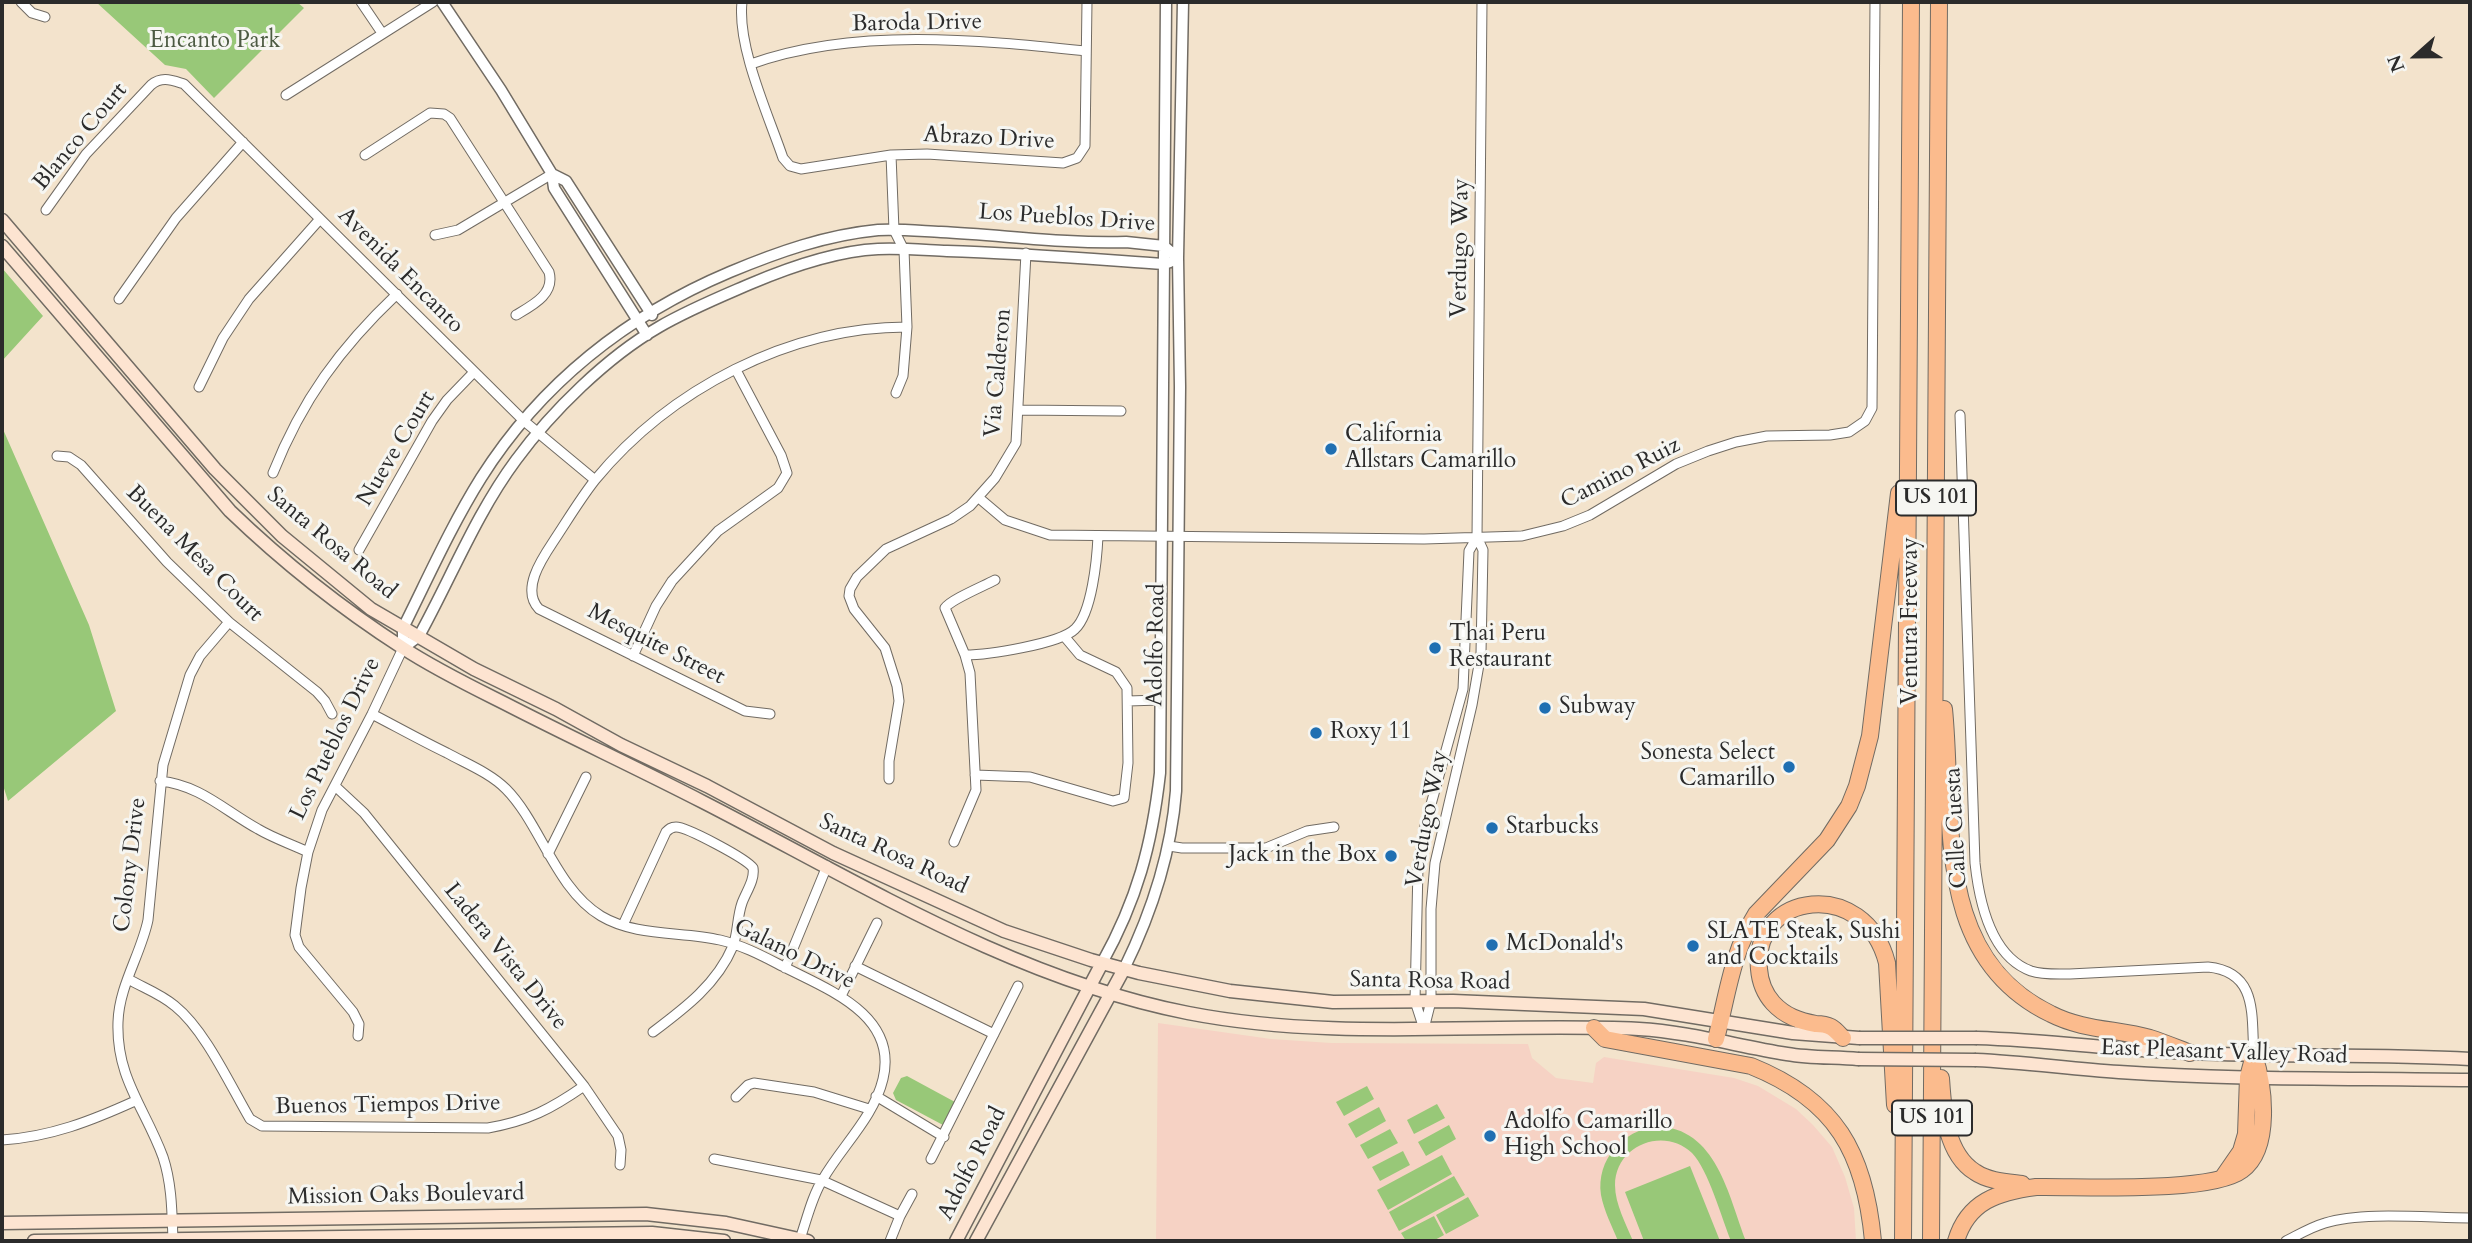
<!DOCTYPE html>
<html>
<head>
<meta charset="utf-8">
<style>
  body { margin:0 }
  #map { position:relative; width:2472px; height:1243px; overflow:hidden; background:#f3e3cc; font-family:Cardo,serif }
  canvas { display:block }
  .frame { position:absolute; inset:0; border:4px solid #2b2b2b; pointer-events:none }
  .north { position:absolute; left:2381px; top:21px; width:70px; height:70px; -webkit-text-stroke:5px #f6f6f2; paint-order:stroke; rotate:249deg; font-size:19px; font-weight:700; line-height:28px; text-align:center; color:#2b2b2b }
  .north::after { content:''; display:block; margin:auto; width:24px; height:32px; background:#2b2b2b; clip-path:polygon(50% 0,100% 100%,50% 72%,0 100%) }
</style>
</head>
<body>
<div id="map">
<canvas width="2472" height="1243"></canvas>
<div class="frame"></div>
<div class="north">N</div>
</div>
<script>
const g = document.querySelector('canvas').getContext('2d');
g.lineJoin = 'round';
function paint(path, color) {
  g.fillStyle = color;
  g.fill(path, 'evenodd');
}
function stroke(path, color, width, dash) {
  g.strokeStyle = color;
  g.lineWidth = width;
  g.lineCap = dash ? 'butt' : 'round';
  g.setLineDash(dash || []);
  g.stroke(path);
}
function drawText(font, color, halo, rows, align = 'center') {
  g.font = font + ' Cardo,serif';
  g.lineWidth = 6;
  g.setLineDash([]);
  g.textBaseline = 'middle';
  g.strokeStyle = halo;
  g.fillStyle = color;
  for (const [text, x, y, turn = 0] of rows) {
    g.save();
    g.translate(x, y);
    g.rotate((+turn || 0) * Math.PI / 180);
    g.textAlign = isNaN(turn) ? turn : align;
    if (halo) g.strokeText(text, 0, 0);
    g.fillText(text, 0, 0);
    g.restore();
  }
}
const built = new Path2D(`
  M1158,1023L1271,1039L1331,1043L1528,1044L1532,1058L1556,1078L1593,1083L1596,1063L1604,1057L1734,1078L1758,1086L1796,1109L1813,1125L1832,1147L1845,1177L1854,1208L1856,1241H1156Z`);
const green = new Path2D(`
  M96,2H297L304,8L214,98L186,69L165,65Z
  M2,268L43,316L2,361Z
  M2,427L89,625L116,711L8,801L2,782Z
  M907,1076L955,1102L943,1125L896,1100L893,1093L901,1078Z
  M1367,1086L1374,1099L1344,1116L1336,1102Z
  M1437,1104L1445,1118L1414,1134L1407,1120Z
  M1379,1107L1386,1121L1356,1138L1348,1124Z
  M1449,1125L1456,1139L1426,1156L1418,1142Z
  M1656,1126C1717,1128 1728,1195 1746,1241H1731C1722,1219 1708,1169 1692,1153C1664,1126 1615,1145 1615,1185C1615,1204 1626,1224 1633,1241H1618C1612,1226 1604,1211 1601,1195C1596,1159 1623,1131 1656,1126Z
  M1390,1129L1398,1143L1368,1159L1360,1145Z
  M1403,1151L1410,1165L1380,1181L1372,1167Z
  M1442,1155L1452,1174L1388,1210L1377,1190Z
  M1690,1166L1720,1241H1644L1625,1192Z
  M1454,1176L1465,1195L1399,1231L1389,1212Z
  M1468,1197L1479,1216L1446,1234L1436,1215Z
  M1434,1216L1444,1235L1433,1241H1406L1401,1233Z`);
const minor = new Path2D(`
  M21,2L32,13L45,17
  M361,2L382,33
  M742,2C737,47 768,114 783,158L790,166L801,169L891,155L927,154L1063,163L1077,158L1085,146L1087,2
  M751,64C854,27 979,40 1086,51
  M286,95L433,2
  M365,155L430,113L444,114L450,118L549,272C555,294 533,305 516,315
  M891,155L894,230L904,250L907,327L903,376L896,393
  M46,210L86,154L151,85C162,76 171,80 184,84L524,421L595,480
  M435,235L458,230L552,174
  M119,299L176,218L243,142
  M199,387L223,338L249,299L320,219
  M1019,410L1121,411
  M1960,415L1975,863C1979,900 1990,956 2031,971C2043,975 2057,974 2070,974L2208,967C2259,972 2251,1017 2254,1055
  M57,456L69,457L81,465L167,562L229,622L317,692L325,701L332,714
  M273,473C302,400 340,348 397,294
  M979,498L1005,520L1050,535L1424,539L1522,536L1563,526L1590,515L1676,464L1708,451L1736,442L1767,436L1830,435L1849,432L1865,421L1872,408L1875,2
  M359,550L432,421L447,400L474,372
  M965,655C987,655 1060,644 1075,629C1092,613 1097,559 1098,536
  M633,656L656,606L672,581L718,531L778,488L787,473L781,455L736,370
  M1128,701L1160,700
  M372,714C397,727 422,741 447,753C467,764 490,773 506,789C540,823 556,889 601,916C636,937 682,931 720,940C745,946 766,958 788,969C832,991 898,1017 883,1079C874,1117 842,1146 823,1179C812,1196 807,1219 800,1239
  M770,714L745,711L539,609C521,590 541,560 553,542C567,521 580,499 595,480C670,389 789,327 907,327
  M975,775L1030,777L1113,801L1124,798L1128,763L1127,688L1116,672L1080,655L1064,636
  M889,779V761L899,701L897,686L885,648L854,609L849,596L850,589L857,577L886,549L951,519L970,506L995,478L1016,443L1026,253
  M160,781C200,785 225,811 258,829C273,838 291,844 308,852
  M335,786L364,813L584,1086L618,1136L621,1150L620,1165
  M954,842L976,790L970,673L965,655L945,608C950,600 984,586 995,580
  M1169,846L1182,848H1266L1307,831L1334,827
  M548,854L586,777
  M623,925L666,832C669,829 671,827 676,827C687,827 747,859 753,868C755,880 746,892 742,903C737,917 738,933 733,946C717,984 685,1008 653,1032
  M855,966L994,1034
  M785,968L827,866
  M128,979C144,988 161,994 175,1006C205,1030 230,1085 250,1119L262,1126L488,1128C528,1121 551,1109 584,1086
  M841,996L877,923
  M1424,1029L1431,1001V909L1435,863L1472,705L1481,653L1483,550L1477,537L1482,2
  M1424,1029L1415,1001L1418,867L1425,826L1463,689L1469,551L1477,537
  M358,1036L359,1024L353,1012L299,947L295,935L301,888L308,852L322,810L372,714L403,648
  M876,1096L944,1137
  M736,1097L748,1085L754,1083L814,1092L869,1109
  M2,1140C50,1137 91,1121 135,1101
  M714,1159L821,1180L900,1216
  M931,1159L1018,986
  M173,1241C172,1213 172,1184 163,1157C145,1108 116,1078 118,1022C119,986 141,954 148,920L163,765L190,675L200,656L229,622
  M890,1241L900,1216L912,1194
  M2286,1241C2298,1235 2311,1227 2325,1223C2363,1211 2429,1218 2470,1218`);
const tertiary = new Path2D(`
  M442,2L501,90L552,174L554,188L647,335
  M552,174L566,181L652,315
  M403,648V628C428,578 451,526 481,478C541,383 628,315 730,272C778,252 826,235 878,230C899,229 920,231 941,232C1003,235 1065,244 1126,242L1164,246L1178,258
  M403,648L419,636C451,578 476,514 516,460C552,411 607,357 659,327C688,310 720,297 750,284C790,267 835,251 878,249C901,248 924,250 947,251C1020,253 1092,259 1164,264L1170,262
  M1102,963C1137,900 1152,845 1160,773L1166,2
  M1124,969C1152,912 1171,855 1176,791L1180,387L1178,258L1183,2`);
const secondary = new Path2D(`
  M2,220L215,469L282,536L371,609L474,669L556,709L621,745L707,786L833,853L1004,931L1091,960L1139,973L1230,991L1333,1002L1453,1001L1644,1009L1793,1033L1859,1038
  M2,246L230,511C283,562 341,608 403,648C435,669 470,686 504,703C570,737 637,768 703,802C859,882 1014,979 1188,1013C1337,1042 1488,1022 1639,1029C1689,1032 1737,1046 1787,1054C1810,1058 1834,1057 1858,1059
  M1977,1038C2048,1040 2118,1050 2189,1053C2283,1057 2376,1054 2470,1059
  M1976,1060C2024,1062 2071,1069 2119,1072C2236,1080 2353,1078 2470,1080
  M2,1223L646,1214L726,1223L808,1241
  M34,1241L652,1233L724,1241
  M956,1241L1102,963
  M976,1241L1124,969`);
const motorway = new Path2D(`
  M1944,709C1955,819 1931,956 2051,1014C2082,1030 2117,1029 2150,1038C2163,1042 2177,1048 2190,1053
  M1594,1028L1605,1039L1751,1066C1836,1100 1865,1153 1873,1241
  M1843,1038C1839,1034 1835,1029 1831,1027C1827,1025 1820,1024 1816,1024C1799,1021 1785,1016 1773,1003C1765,994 1760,982 1759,969C1752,892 1865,876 1887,963L1895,1105
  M1716,1039C1727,997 1732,952 1756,914L1827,840L1849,806L1857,786L1870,736L1899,493
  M1941,1078C1943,1108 1945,1153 1975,1172C1988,1181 2006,1182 2022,1184
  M2223,1177L2241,1151L2246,1134L2248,1077L2254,1055
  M1903,1241L1911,2
  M1931,1241L1939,2
  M1956,1241C1968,1201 1998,1192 2036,1187C2079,1186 2210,1194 2242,1170C2272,1148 2264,1085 2254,1055`);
const secondaryBridge = new Path2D(`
  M1859,1038H1977
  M1858,1059L1976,1060`);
const markers = [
  [1331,449,7,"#1f6fb2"],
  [1435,648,7,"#1f6fb2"],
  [1545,708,7,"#1f6fb2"],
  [1316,733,7,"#1f6fb2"],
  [1789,767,7,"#1f6fb2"],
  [1492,828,7,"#1f6fb2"],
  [1391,856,7,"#1f6fb2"],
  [1492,945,7,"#1f6fb2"],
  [1693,946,7,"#1f6fb2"],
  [1490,1136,7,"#1f6fb2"]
];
const shields = [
  [1936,498,80],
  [1932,1118,80]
];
const shieldNames = [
  ["US 101",1936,498],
  ["US 101",1932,1118]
];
const streetNames = [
  ["Baroda Drive",917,24,-1],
  ["Blanco Court",81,137,-50],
  ["Abrazo Drive",989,139,3],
  ["Los Pueblos Drive",1067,219,4],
  ["Verdugo Way",1461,248,-89],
  ["Avenida Encanto",400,271,45],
  ["Via Calderon",999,373,-85],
  ["Nueve Court",397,449,-59],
  ["Camino Ruiz",1621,474,-27],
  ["Santa Rosa Road",331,544,40],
  ["Buena Mesa Court",194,554,45],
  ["Ventura Freeway",1912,621,-90],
  ["Mesquite Street",656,645,27],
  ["Adolfo Road",1157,645,-89],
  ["Los Pueblos Drive",336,739,-64],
  ["Verdugo Way",1428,819,-79],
  ["Calle Cuesta",1957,828,-93],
  ["Santa Rosa Road",893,855,25],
  ["Colony Drive",131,865,-83],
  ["Galano Drive",794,955,26],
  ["Ladera Vista Drive",505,957,51],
  ["Santa Rosa Road",1430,982,1],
  ["East Pleasant Valley Road",2224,1053,2],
  ["Buenos Tiempos Drive",388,1106,-1],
  ["Adolfo Road",973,1164,-63],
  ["Mission Oaks Boulevard",406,1196,-1]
];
const parkNames = [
  ["Encanto Park",215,42]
];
const poiNames = [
  ["California",1345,436],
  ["Allstars Camarillo",1345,462],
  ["Thai Peru",1449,635],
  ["Restaurant",1449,661],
  ["Subway",1559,708],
  ["Roxy 11",1330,733],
  ["Sonesta Select",1775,754,"right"],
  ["Camarillo",1775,780,"right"],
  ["Starbucks",1506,828],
  ["Jack in the Box",1377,856,"right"],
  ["SLATE Steak, Sushi",1707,933],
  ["and Cocktails",1707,959],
  ["McDonald's",1506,945],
  ["Adolfo Camarillo",1504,1123],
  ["High School",1504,1149]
];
paint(built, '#f6d2c4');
paint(green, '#98c878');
stroke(minor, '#716b63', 11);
stroke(tertiary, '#716b63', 13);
stroke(secondary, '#716b63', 15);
stroke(motorway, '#716b63', 18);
stroke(minor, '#fff', 9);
stroke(tertiary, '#fff', 10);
stroke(secondary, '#fde4d1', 12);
stroke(motorway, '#fbbb8d', 16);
stroke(secondaryBridge, '#716b63', 15, []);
stroke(secondaryBridge, '#fde4d1', 12);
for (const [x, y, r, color] of markers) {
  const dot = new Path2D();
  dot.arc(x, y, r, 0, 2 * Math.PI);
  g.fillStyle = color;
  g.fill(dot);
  stroke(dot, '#f6f6f2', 2.5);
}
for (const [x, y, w] of shields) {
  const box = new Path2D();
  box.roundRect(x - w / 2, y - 17.5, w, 35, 5);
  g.fillStyle = '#f6f6f2';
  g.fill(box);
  stroke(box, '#2b2b2b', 2);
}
drawText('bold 21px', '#2b2b2b', null, shieldNames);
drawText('23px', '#2b2b2b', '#f6f6f2', streetNames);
drawText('23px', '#4c5a42', '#f6f6f2', parkNames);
drawText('23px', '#2b2b2b', '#f6f6f2', poiNames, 'left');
</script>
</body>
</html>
